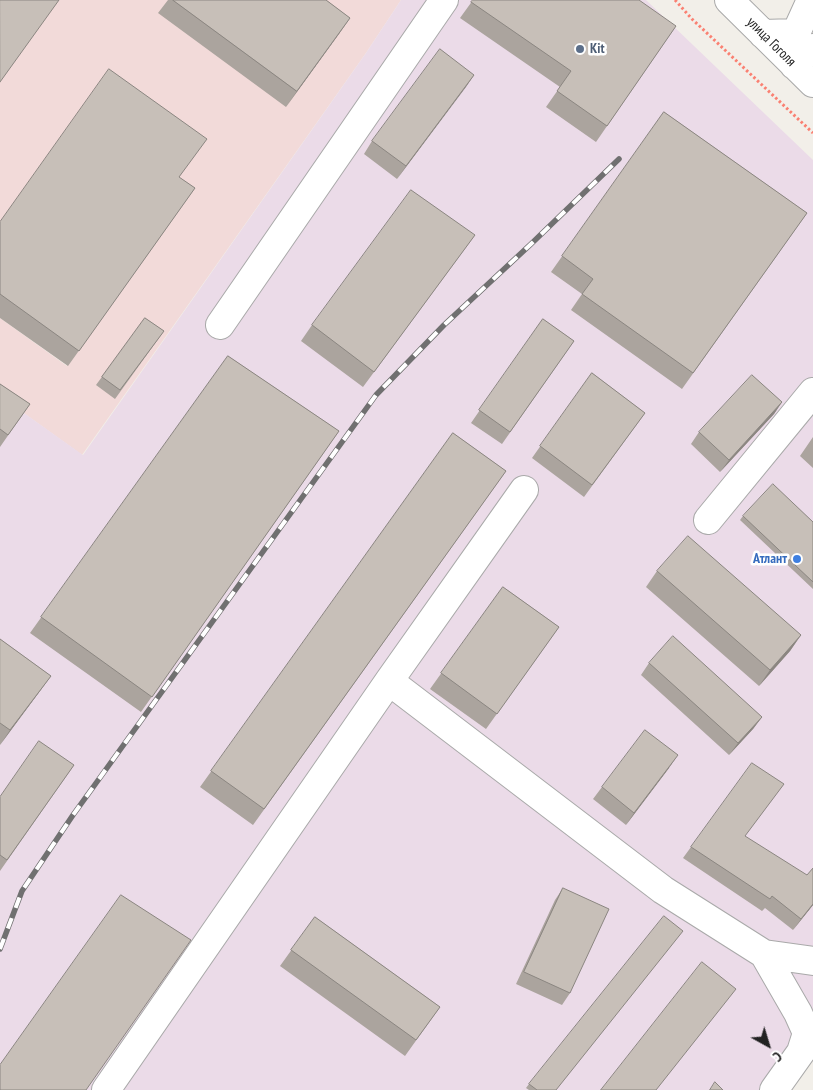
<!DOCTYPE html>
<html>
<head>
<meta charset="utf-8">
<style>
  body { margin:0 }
  #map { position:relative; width:813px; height:1090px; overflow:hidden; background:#f2efe9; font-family:"PT Sans Narrow",sans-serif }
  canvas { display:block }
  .north { position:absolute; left:743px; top:1020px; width:50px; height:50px; -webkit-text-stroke:4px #fff; paint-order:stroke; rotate:141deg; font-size:14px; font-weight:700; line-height:20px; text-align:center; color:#222 }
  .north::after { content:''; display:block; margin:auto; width:18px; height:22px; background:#222; clip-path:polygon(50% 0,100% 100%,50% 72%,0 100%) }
</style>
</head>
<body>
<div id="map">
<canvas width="813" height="1090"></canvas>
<div class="north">С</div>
</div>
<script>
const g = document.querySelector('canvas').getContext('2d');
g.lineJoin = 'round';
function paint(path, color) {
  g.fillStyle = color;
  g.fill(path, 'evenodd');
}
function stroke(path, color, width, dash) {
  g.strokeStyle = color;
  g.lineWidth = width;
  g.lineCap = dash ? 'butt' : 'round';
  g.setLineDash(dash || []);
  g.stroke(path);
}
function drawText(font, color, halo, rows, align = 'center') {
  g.font = font + ' "PT Sans Narrow",sans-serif';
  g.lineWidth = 5;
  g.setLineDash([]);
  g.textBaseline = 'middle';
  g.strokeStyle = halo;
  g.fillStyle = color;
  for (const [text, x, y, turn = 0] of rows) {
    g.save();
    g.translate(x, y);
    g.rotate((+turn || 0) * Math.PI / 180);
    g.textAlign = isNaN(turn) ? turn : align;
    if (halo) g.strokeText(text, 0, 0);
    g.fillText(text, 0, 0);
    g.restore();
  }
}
const commercial = new Path2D(`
  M0,0H401L366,53L82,455L0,396V318L67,366L0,222Z`);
const industrial = new Path2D(`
  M401,0H646L813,160V1014L759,1090H0V396L83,455L366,53Z`);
const path = new Path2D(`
  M675,0L692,19L813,133`);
const minor = new Path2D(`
  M729,0L813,83
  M763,34L796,33L811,0
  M794,65L813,48
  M220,325L444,0
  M708,520L813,392
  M389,681L663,890L764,954L813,961
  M764,954L798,1013L807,1033L801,1052L774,1090
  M106,1090L389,681L524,490`);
const rail = new Path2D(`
  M0,949L22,891L73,815L376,395L444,325L531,244L619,159`);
const wall = new Path2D(`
  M168,0H326L350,18L286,107L158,13Z
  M473,0L676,26L596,142L546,107L560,87L460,18Z
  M474,75L397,179L364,154L372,141Z
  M664,112L807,213L682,389L571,310L582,294L551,272Z
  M180,178L195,188L68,366L0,318V222Z
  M475,235L363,387L301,341L312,325Z
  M145,318L164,331L115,399L96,385Z
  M543,319L574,341L502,444L471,423Z
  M228,356L339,431L141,712L30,633Z
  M592,373L645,413L584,497L532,458Z
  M0,384L30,404L0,447Z
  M782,402L774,414L720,472L691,444L699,432Z
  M453,433L506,471L253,825L200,787Z
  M813,437V468L800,456Z
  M743,516L813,522V589L740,520Z
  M657,571L801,635L790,651L759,686L646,587Z
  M503,587L559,627L486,729L430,689Z
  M0,639L51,676L0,745Z
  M649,663L762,717L753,729L729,755L641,675Z
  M74,765L0,871V797Z
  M669,768L626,825L593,799L602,787Z
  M746,837L813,905L793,930L765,908L762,911L683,858L691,847Z
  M563,888L570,993L562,1005L516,984L555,900Z
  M315,917L440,1007L405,1056L280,966Z
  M529,1084L556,1090H529L526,1088Z`);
const shadedWall = new Path2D(`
  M350,18L339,34L286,107L297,91Z
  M474,75L466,87L397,179L406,166Z
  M782,402L774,414L720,472L729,460Z
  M801,635L790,651L759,686L770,670Z
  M51,676L40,691L0,745L10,730Z
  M762,717L753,729L729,755L738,743Z
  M678,755L669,768L626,825L634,813Z
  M813,904V905L793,930L801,919Z`);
const building = new Path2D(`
  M0,0H59L0,82Z
  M173,0H326L350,18L297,91Z
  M473,0H639L676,26L607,126L557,91L571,71L471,2Z
  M440,49L474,75L406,166L372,141Z
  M109,69L207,139L179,177L195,188L79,351L0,294V222Z
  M664,112L807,213L693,373L582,294L593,279L562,256Z
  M411,190L475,235L374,372L312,325Z
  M145,318L164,331L120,390L102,377Z
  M543,319L574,341L510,432L479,410Z
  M228,356L339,431L152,697L41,617Z
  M592,373L645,413L592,485L540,446Z
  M752,375L782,402L729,460L699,432Z
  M0,384L30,404L8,435L0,429Z
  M453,433L506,471L264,809L211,771Z
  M773,484L813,522V582L743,516Z
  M688,536L801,635L770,670L657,571Z
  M503,587L559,627L497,714L441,673Z
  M673,636L762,717L738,743L649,663Z
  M0,639L51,676L10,730L0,723Z
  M645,730L678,755L634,813L602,787Z
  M39,741L74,765L7,860L0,855V797Z
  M752,763L784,784L745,836L807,875L813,868V904L801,919L772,896L770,899L691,847Z
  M563,888L609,909L570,993L524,972Z
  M121,895L191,940L86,1090H0V1065Z
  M664,916L683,931L556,1090H537L529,1084Z
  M315,917L440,1007L416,1040L291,950Z
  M702,962L736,989L656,1090H601Z
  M715,1082L723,1090H710Z`);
const markers = [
  [580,49,5,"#5c6f8a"],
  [797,559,5,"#3f7fe0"]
];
const streetNames = [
  ["улица Гоголя",771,42,45]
];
const serviceNames = [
  ["Kit",590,49]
];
const shopNames = [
  ["Атлант",787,559]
];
paint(commercial, '#f2dad9');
paint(industrial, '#ebdbe8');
stroke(minor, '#a9a9a9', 30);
stroke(path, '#fa8072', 3, [2.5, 2.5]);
stroke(minor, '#fff', 28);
stroke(rail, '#707070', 5.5);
stroke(rail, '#fff', 4, [11]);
paint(wall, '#aba49e');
paint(shadedWall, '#8b8681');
paint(building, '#c7bfb8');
stroke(building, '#8b8681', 1);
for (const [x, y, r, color] of markers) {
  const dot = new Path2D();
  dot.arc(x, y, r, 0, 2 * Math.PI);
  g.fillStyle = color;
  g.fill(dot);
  stroke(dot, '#fff', 2);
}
drawText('14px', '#222', '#fff', streetNames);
drawText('bold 14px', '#4e5e75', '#fff', serviceNames, 'left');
drawText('bold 14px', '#366cbe', '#fff', shopNames, 'right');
</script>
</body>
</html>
